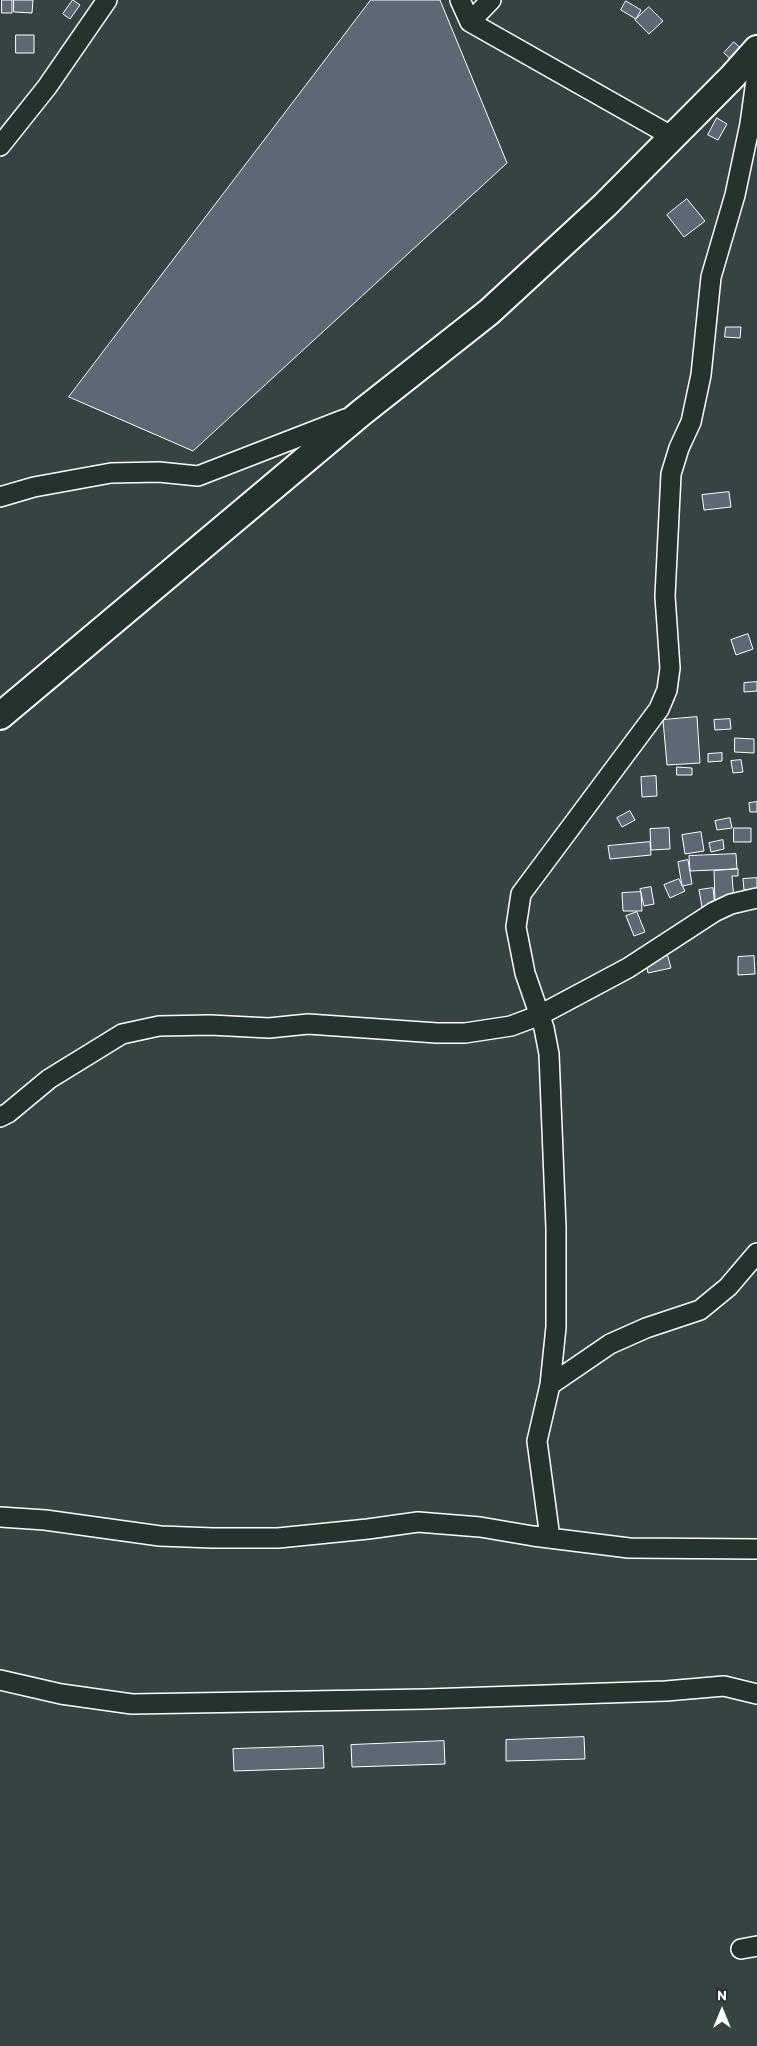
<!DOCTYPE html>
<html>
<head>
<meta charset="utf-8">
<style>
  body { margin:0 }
  #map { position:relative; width:757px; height:2046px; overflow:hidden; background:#374342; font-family:Itim,sans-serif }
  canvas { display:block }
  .north { position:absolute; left:697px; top:1986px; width:50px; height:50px; -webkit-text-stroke:4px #26332d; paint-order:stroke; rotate:0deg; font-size:14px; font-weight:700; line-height:20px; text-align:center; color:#fff }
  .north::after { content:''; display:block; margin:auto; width:18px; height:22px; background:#fff; clip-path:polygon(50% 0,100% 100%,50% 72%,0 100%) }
</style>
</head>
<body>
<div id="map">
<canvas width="757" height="2046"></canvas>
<div class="north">N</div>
</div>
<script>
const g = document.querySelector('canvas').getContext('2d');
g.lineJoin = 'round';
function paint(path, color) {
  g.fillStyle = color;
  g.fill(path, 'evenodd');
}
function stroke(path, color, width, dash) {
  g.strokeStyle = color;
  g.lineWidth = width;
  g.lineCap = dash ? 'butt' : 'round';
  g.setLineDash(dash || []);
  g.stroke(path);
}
const building = new Path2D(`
  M2,0H12V13H2Z
  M14,0H33L32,13L14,12Z
  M73,0L80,5L70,19L63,14Z
  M371,0H440L507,163L193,451L69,397Z
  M626,1L641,10L636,19L621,10Z
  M649,7L663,21L649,34L635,20Z
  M16,35H34V53H16Z
  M734,42L745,52L735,63L724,53Z
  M717,118L727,124L718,140L708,135Z
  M687,199L705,221L684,237L667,215Z
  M726,327H741L740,338L725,337Z
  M729,492L731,507L704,510L702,495Z
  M748,634L753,649L736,655L731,640Z
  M757,682V691L744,692V683Z
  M697,717L700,763L667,765L663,720Z
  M730,719L731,729L715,730L714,720Z
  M735,738L754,739V753L735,752Z
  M722,753V761L708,762V754Z
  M741,760L743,772L733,773L731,761Z
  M677,767L692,768V775H677Z
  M656,776L657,796L642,797L641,777Z
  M757,802V812H750L749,803Z
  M630,811L635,820L622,827L617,818Z
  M730,818L732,828L717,830L715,821Z
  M669,828L670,849L651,850L650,829Z
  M734,828H751V842H734Z
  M701,832L704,851L685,854L682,835Z
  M723,840L724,849L711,852L709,843Z
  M650,842L651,855L610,859L608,846Z
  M736,854L737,869L690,871L689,856Z
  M688,860L692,884L682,886L678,862Z
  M738,869V876H732L734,900L715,902L714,871Z
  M757,878V889L744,890L743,879Z
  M679,879L685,891L670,898L664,885Z
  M651,887L654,904L644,906L640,889Z
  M713,888L715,906L702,907L699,890Z
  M641,892L642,911H623L622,893Z
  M637,912L645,932L634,936L626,916Z
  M667,953L671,968L648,973L645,958Z
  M754,956L755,974L738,975V957Z
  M584,1737L585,1759L506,1761V1740Z
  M444,1741L445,1764L352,1767L351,1745Z
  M323,1746L324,1768L234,1771L233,1749Z`);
const street = new Path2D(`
  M460,0L470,22L673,137
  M470,22L491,0
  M0,146L47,87L107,0
  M0,497L34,487L111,473L159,472L198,476L345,419
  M0,1117L8,1113L49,1079L122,1034L159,1026L210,1025L269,1028L308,1024L437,1033H465L511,1026L540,1015L628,968L714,912L731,904L757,898
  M550,1385L610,1344L646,1328L700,1310L728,1287L757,1253
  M0,1517L45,1520L160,1536L213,1538H278L368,1529L418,1522L480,1527L533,1536L629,1548L757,1549
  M550,1538L537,1441L550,1385L556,1327V1228L549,1054L544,1028L525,973L516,927L521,894L659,709L667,690L670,668L665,596L671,474L679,448L691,422L701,375L711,277L735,195L750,124L757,73
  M0,1680L61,1694L132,1704L426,1699L666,1691L724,1686L757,1694
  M741,1949L757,1946`);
const secondary = new Path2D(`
  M0,716L361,413L489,312L605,205L733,76L757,49`);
paint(building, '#5e6774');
stroke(building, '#fff', 1);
stroke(street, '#fff', 22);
stroke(secondary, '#fff', 30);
stroke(street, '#26332d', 19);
stroke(secondary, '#26332d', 26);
</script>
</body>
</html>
